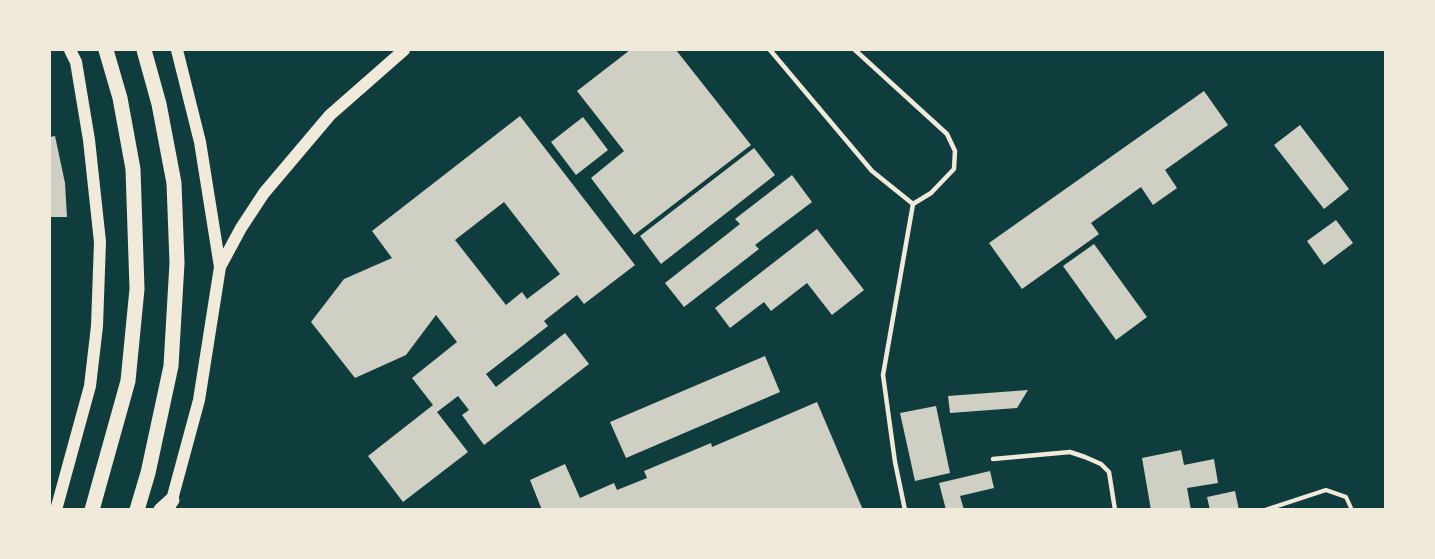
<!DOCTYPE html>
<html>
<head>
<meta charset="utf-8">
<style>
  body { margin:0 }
  #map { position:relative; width:1435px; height:559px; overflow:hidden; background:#0f3d3e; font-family:Lora,serif }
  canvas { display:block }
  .frame { position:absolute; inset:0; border:51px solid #f1e9da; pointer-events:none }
</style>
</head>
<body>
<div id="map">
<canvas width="1435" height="559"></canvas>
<div class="frame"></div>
</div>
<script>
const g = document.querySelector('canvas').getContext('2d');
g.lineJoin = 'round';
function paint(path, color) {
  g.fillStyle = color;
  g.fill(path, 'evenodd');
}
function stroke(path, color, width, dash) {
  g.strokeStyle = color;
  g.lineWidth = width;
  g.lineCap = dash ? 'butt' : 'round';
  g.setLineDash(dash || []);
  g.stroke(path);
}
const building = new Path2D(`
  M630,50H676L751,145L634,235L591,178L624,151L577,91Z
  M1204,91L1228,125L1165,170L1177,188L1153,205L1141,187L1091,223L1099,234L1022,289L989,243Z
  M520,116L635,265L584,304L577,295L544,321L548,326L486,374L496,387L565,333L589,364L484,445L462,415L469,410L458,396L437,412L468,452L403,502L368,456L433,405L412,378L457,342L436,315L406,355L355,378L311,322L344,279L392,258L372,231ZM504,202L560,274L527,299L522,292L506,305L455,240Z
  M583,117L608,150L576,175L551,142Z
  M1300,125L1349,189L1324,209L1274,145Z
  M55,136L65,183L67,217H50V137Z
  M754,148L775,175L661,264L640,236Z
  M792,175L812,202L755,245L759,249L684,307L665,283L740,224L735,219Z
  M1336,220L1353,243L1324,265L1307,241Z
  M817,229L864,290L832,315L807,283L771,311L764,302L730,328L715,308Z
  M1094,244L1147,317L1116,340L1063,266Z
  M765,356L780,392L626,458L610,422Z
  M1028,390L1017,408L950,413L948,396Z
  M817,402L863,510H542L530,480L565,464L580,498L614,483L617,490L647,478L644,471L711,443L712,447Z
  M936,406L950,473L915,481L900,413Z
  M1181,450L1184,465L1214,459L1218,483L1187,488L1191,510H1151L1142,458Z
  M990,471L994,488L960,496L964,510H946L939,483Z
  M1235,491L1239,510H1210L1207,497Z`);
const path = new Path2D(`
  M1265,510L1326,490L1346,497L1352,510`);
const service = new Path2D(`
  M770,50L872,171L913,204
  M855,50L947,134L955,151L954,169L931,193L913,204L883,375L895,462L905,510
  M993,459L1070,452L1085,457L1101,464L1109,472L1115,510`);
const secondary = new Path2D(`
  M220,267L241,228L264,193L330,115L404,50
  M170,507L199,400L220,267L200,142L177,50
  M56,510L90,386L97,326L100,242L89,140L76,62L70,50`);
const primary = new Path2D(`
  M92,510L128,381L137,289L133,169L120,98L106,50
  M137,510L148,473L171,366L177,263L174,183L159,104L144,50
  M161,510L172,500`);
paint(building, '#cfcfc3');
stroke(path, '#f1e9da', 4);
stroke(service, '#f1e9da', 4.5);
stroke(secondary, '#f1e9da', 12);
stroke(primary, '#f1e9da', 15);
</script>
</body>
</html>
